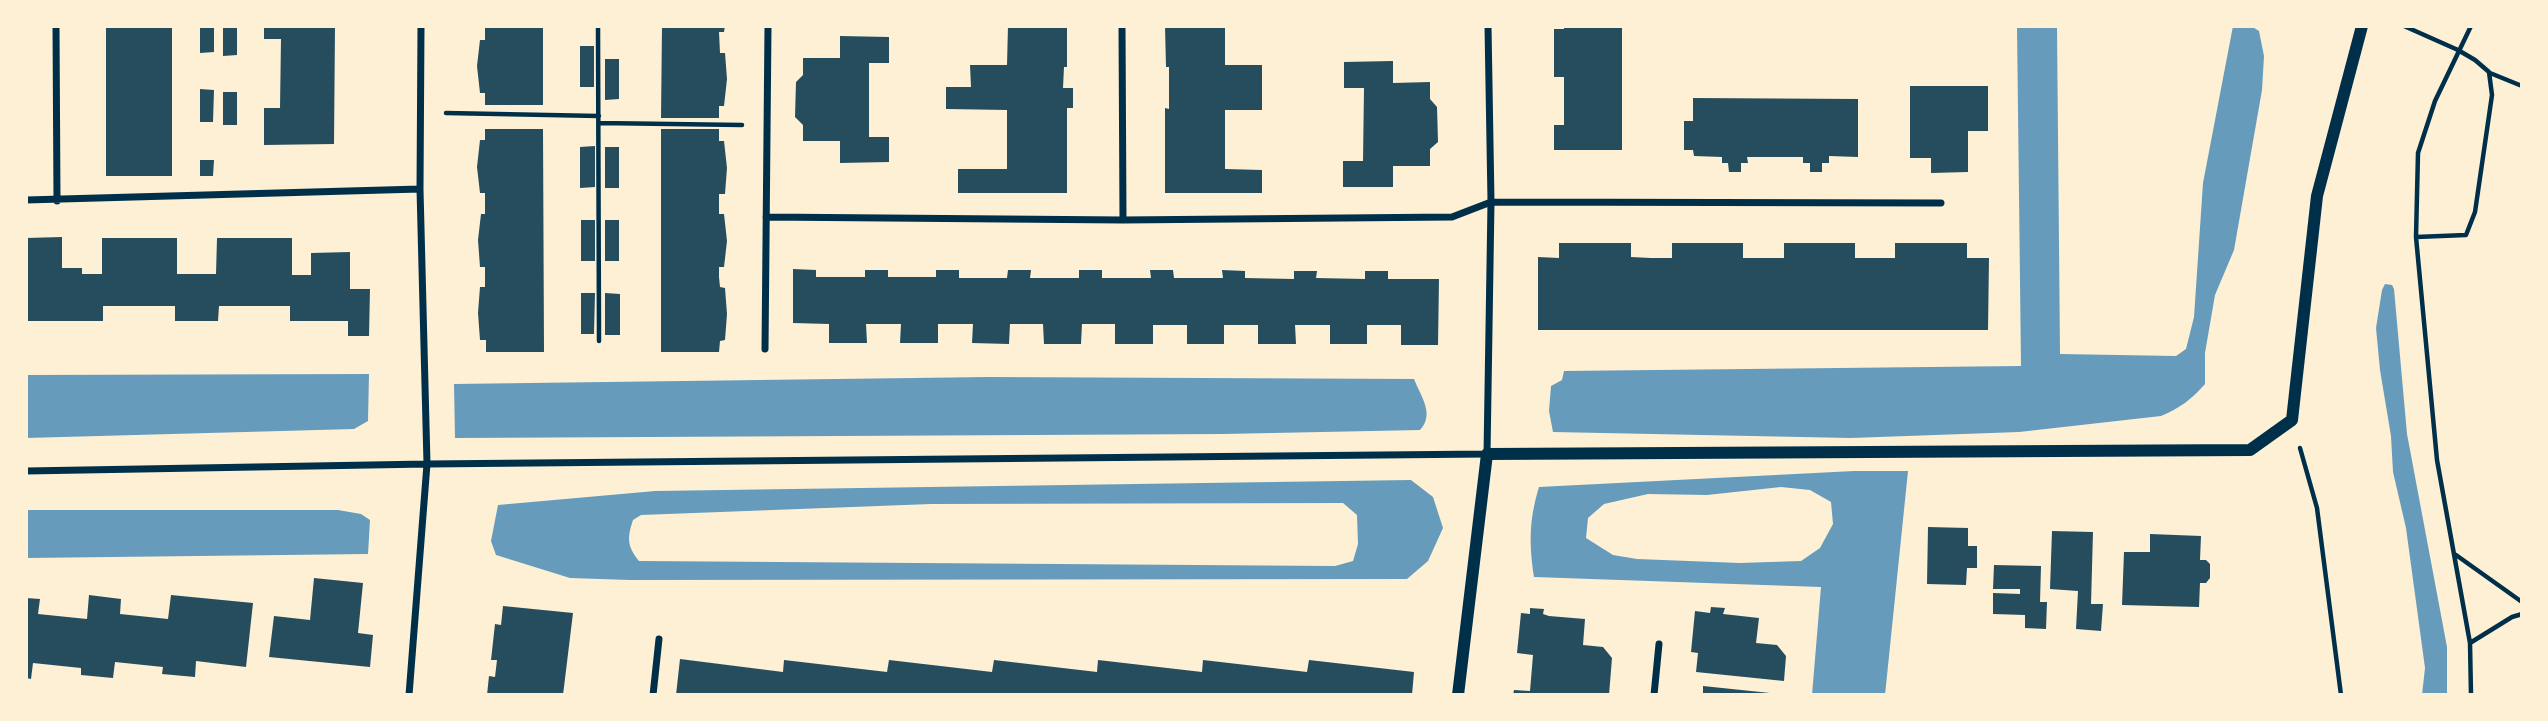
<!DOCTYPE html>
<html>
<head>
<meta charset="utf-8">
<style>
  body { margin:0 }
  #map { position:relative; width:2548px; height:721px; overflow:hidden; background:#fdf0d5; font-family:Raleway,sans-serif }
  canvas { display:block }
  .frame { position:absolute; inset:0; border:28px solid #fdf0d5; pointer-events:none }
</style>
</head>
<body>
<div id="map">
<canvas width="2548" height="721"></canvas>
<div class="frame"></div>
</div>
<script>
const g = document.querySelector('canvas').getContext('2d');
g.lineJoin = 'round';
function paint(path, color) {
  g.fillStyle = color;
  g.fill(path, 'evenodd');
}
function stroke(path, color, width, dash) {
  g.strokeStyle = color;
  g.lineWidth = width;
  g.lineCap = dash ? 'butt' : 'round';
  g.setLineDash(dash || []);
  g.stroke(path);
}
const water = new Path2D(`
  M2017,26H2057L2060,354L2176,356L2186,349L2194,317L2203,183L2233,26H2251L2259,31L2264,56L2262,90L2234,250L2215,295L2205,353V384C2192,399 2180,408 2161,416L2019,432L1851,438L1553,432L1549,411L1551,386L1562,380L1564,371L2021,366Z
  M2385,284L2392,285L2394,289L2407,434L2447,647V695H2422L2425,668L2406,528L2393,472L2391,436L2380,370L2376,328L2382,290Z
  M369,374L368,421L354,429L26,438V375Z
  M989,377L1414,379C1421,397 1435,414 1420,430L1223,434L455,438L454,384Z
  M1854,471H1908L1885,695H1812L1821,587L1534,577C1529,543 1529,520 1539,487ZM1781,487L1810,490L1831,502L1833,524L1820,548L1801,561L1740,563L1637,559L1613,555L1586,538L1588,518L1604,504L1648,494L1707,495Z
  M1411,480L1433,497L1443,528L1428,561L1407,579L630,580L570,578L496,555L491,541L498,505L655,491ZM1343,503L1357,515L1358,544L1353,561L1335,566L639,561C627,546 627,538 633,520L641,515L931,504Z
  M26,510H338L361,514L370,520L368,554L26,558Z`);
const building = new Path2D(`
  M106,26H172V176H106Z
  M200,26H214V52L200,53Z
  M223,26H237V55L223,56Z
  M264,26H335L334,144L264,145V108H280L281,39H264Z
  M485,26H543V105H485V93H480L477,66L480,40H485Z
  M662,26H725L724,32H719L720,53H725L727,79L724,106H719V118H661Z
  M1008,26H1067V67H1064L1063,88H1073V108H1067V193H958V169H1007V110L946,109V87H971L970,65H1007Z
  M1165,26H1225V65H1262V110H1225V169L1262,170V193H1165V108L1169,109V67H1166Z
  M1564,26H1622V150H1554V125H1564V77H1554V29H1564Z
  M840,36L889,37V63H869V137H889V162L840,163V141H803V125L795,117L796,82L803,75V58H840Z
  M580,46H594V87H580Z
  M605,59H619V99L605,100Z
  M1393,61V83L1430,82V99L1437,107L1438,142L1430,149V166H1393V187H1343V161H1363L1364,88H1344V62Z
  M1910,86H1988V131H1968V172L1931,173V158H1910Z
  M200,89L214,90L213,122H200Z
  M223,92H237V125H223Z
  M1693,98L1858,99V157L1829,156V163H1822V172H1810V163H1803V157H1747L1748,163H1741V172H1729L1728,163H1722V157L1694,156L1693,150H1684V121H1693Z
  M485,129H543L544,352H486V340H480L478,313L480,287H485V267H480L478,240L481,214H485V193H480L477,167L480,140H485Z
  M661,129H719V141H724L727,168L725,194H719V214H724L727,241L724,267H719V277L720,287L725,288L727,314L725,340L720,341L719,352H661Z
  M595,146V187L580,188V147Z
  M605,147H619V188H605Z
  M200,160H214L213,176H200Z
  M581,220H595V261H581Z
  M605,220H619V261H605Z
  M62,237V268H82V274H102V238H177V274H216L217,238H292V275H311V253L350,252V289H370L369,336H348V321H290V306H219L218,321H175V306H103V321H26V238Z
  M1559,243H1631V257L1651,258H1672V243H1743V258H1784V243H1855V258H1895V243H1967V258H1989L1988,330H1538V257L1559,258Z
  M793,269L816,270V277H865V270H888V277H936V270H959V278H1007L1008,270H1031L1030,278H1079V270H1102V278H1151L1150,270H1173L1174,278H1223L1222,270L1245,271V278L1294,279V271H1317L1316,278L1365,279V271H1388V279H1439L1438,345H1401V325H1367V344H1330V325H1295L1296,344H1258V325H1224V344H1187V325H1153V344H1115V324H1082L1081,344H1044L1043,324H1010L1009,344L972,343L973,324H938V343H900L901,324H866L867,343H829V324L793,323Z
  M581,293H595L594,334H581Z
  M605,293L620,294V335H605Z
  M1928,527L1968,528V546H1977V568H1967L1966,585L1927,584Z
  M2052,531L2093,532L2091,604H2103L2101,631L2076,629L2078,591L2050,589Z
  M2150,534L2201,536L2200,560H2206L2210,564V578L2206,583H2200L2199,607L2122,605L2124,552H2150Z
  M1994,565L2041,566L2040,602H2047L2046,629L2025,628V615L1993,614V593L2020,594V589H1993Z
  M314,578L363,583L358,633L373,635L370,667L269,657L274,616L310,620Z
  M89,595L121,599L120,614L168,619L171,595L253,603L246,667L196,661L195,677L162,674L163,667L115,662L113,678L81,675V668L33,663L31,679L26,678V598L40,599L38,614L87,619Z
  M503,606L573,613L563,695H487L489,676L495,677L497,660H491L495,624L501,625Z
  M1711,607L1725,608L1723,614L1759,618L1756,643L1777,645L1786,656L1784,681L1696,672L1698,653L1691,652L1695,611L1710,613Z
  M1530,608L1544,609L1543,614L1549,616L1585,619L1583,645L1603,647L1612,658L1609,695H1513L1514,690L1530,691L1533,655L1517,653L1521,613L1530,614Z
  M680,659L783,672L784,660L887,672L889,660L992,672L994,660L1097,672L1098,660L1202,672L1203,660L1307,672L1309,660L1414,672L1412,695H676Z
  M1703,686L1770,693L1769,695H1703Z`);
const path = new Path2D(`
  M598,26L599,341
  M2404,26L2458,50L2475,60L2489,72L2492,95L2475,212L2466,235L2416,237
  M2471,26L2435,101L2418,153L2416,237L2437,460L2470,643L2471,695
  M2490,73L2522,86
  M446,113L599,116
  M599,123L742,125
  M2300,448L2317,508L2341,695
  M2456,555L2522,602
  M2470,643L2512,617L2522,614`);
const minor = new Path2D(`
  M56,26L57,201
  M1122,26L1123,220
  M26,200L420,189
  M766,217L1123,220L1452,217L1491,202L1941,203
  M765,349L768,26
  M26,471L427,464L1487,454L1491,202L1488,26
  M409,695L427,464L420,189L421,26
  M653,695L659,639
  M1654,695L1659,644`);
const tertiary = new Path2D(`
  M1458,695L1487,454L2250,450L2292,420L2317,196L2362,26`);
paint(water, '#669bbc');
paint(building, '#264d5e');
stroke(path, '#003049', 4.5);
stroke(minor, '#003049', 7);
stroke(tertiary, '#003049', 12);
</script>
</body>
</html>
